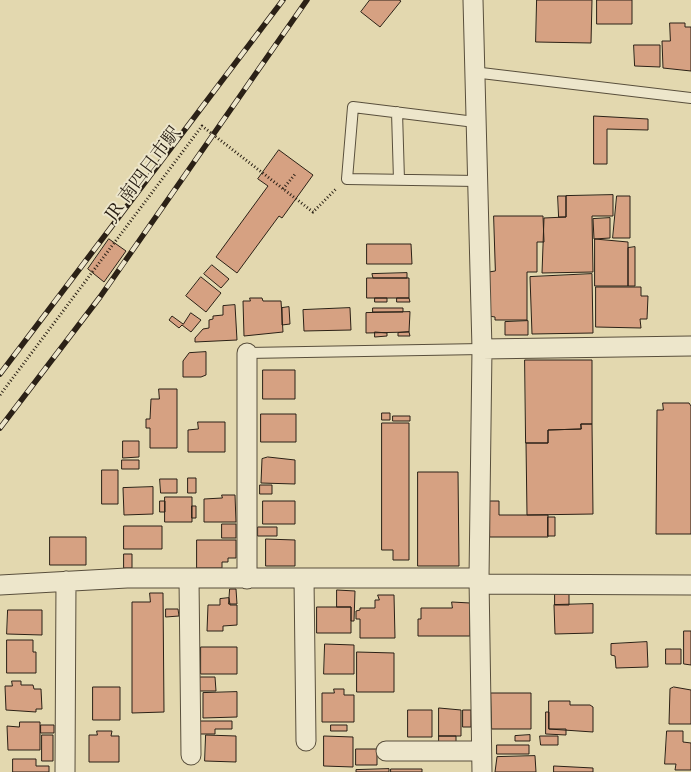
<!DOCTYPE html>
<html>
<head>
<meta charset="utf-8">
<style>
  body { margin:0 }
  canvas { display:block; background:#e3d8af }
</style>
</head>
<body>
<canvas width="691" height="772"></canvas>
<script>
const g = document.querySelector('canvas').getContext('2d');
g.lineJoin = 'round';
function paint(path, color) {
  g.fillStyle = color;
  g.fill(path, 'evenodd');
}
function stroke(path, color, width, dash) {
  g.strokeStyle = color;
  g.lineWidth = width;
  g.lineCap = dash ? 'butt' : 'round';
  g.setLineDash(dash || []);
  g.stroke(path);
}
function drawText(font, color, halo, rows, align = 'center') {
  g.font = font + ' "Sorts Mill Goudy","Noto Serif JP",serif';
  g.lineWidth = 4;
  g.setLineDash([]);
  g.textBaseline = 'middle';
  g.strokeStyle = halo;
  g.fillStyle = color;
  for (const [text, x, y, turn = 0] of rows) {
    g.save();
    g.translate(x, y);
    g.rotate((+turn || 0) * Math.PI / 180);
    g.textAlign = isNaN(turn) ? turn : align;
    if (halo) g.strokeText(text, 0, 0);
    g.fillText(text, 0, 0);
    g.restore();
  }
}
const building = new Path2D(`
  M370,0H399L401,1L380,27L361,12Z
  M537,0H592L591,43L536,42Z
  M597,0H632V24H597Z
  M670,23H685V27H691V71L663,68L662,41H670Z
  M634,45H660V67L635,66Z
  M594,116L648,119V130L607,129V164H594Z
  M279,150L313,175L282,218L279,216L237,273L216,257L268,186L258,179Z
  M613,195V216H592L593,272L542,273L544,218L566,217V196Z
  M558,196H566V217H559Z
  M617,196H630V238H613Z
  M494,216H543L544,242H537V272H527V320H495V317L489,316V272L495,271Z
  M610,218V238L594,239L593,219Z
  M109,239L126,251L104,282L88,269Z
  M595,239L628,242V286H595Z
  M367,244H411L412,264H367Z
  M635,247V286H628V248Z
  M212,265L229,279L221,288L204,274Z
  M407,273V278H373L372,274Z
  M592,274L593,333L532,334L530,277Z
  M201,277L221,293L206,312L186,296Z
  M367,278H409V298H367Z
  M596,287H641V296H648L647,319H640L641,328L596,327Z
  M250,298H262L263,301H281L283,332L244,336L243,301H250Z
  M375,298H387V302H375Z
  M397,298H409L410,302H397Z
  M235,305L237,340L195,342V338L203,329L209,328V320L213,319V316L223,315V306Z
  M289,307L290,324L282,325V308Z
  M350,308L351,330L304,331L303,310Z
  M373,308H403V312H373Z
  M410,312L409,332L366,333V313Z
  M191,313L201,320L191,332L182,325L179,328L169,320L172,316L183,324Z
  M528,321V335H505V322Z
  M375,332L387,333V336L375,337Z
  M409,332L410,336H398V333Z
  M206,352V375L201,377H183V361L189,353Z
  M525,360H592V424H581V429L548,430V443H526Z
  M263,370H295V399H263Z
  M159,389H177V448H150V428H146V419H150L151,399H159Z
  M663,403H689L691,406V534H656L657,410H663Z
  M382,413H390V420H382Z
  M261,414H296V442H261Z
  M393,416H410V421H393Z
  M198,422H225V452H188V430L198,429Z
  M382,423H409V560H393V550H382Z
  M581,424H592L593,514L527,515L526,443H548V430L581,429Z
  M123,441H139V457L123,458Z
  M268,457L295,460V484L261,483L262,459Z
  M122,460H139V469H122Z
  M102,470H118V504H102Z
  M418,472H458L459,566H418Z
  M188,478H196V493H188Z
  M160,479H177V493H161Z
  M260,485H272V494H260Z
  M153,487V514L124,515L123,488Z
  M222,495H235L236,522H204V499L222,498Z
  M165,497H192V522H165Z
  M160,501H165V512H160Z
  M263,501H295V524H263Z
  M490,501H499V515H548V537H490Z
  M192,506H196V518H192Z
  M548,517H555V536H548Z
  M222,524H236V538H222Z
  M124,526H162V549H124Z
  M258,527H277V536H258Z
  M50,537H86V565H50Z
  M266,539L295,540V566H266Z
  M197,540H236V558H228V562H222V568H197Z
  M124,554H132V568H124Z
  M230,589H236L237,604H229Z
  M337,590L355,591L354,621H351V607H337Z
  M150,593H163L164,712L132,713V602H150Z
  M555,594H569V605H555Z
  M378,595H394L395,638H360V619H356V611L360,610V608H375V600H379Z
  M229,598L230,605H237V625L223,626V631H207L208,605H220V599Z
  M452,602L470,603V636H418V619H421V608H452Z
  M593,604V633L555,634L554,605Z
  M317,607H351V633H317Z
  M166,609H178L179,616L166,617Z
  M8,610H42V635L7,634Z
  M684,631H691V665L684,664Z
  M7,640H33V652H36V673H7Z
  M647,642L648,667L616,668L615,656L611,655V644Z
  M325,644L354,645V674H324Z
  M201,647H237V674H201Z
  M666,649H681V664H666Z
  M357,652L394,653V692H357Z
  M200,677H215L216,691H200Z
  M12,681H21V685H33L34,689H41L42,709H36V712L6,710L5,686H12Z
  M93,687H120V720H93Z
  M674,687L691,690V724H669L670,689Z
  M334,689H344V695H354V722H322V693H334Z
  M237,692V717L203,718V693Z
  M491,693H531V729H492Z
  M549,701H570V705H590L593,707V732L549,729Z
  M439,708L461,710V736H439Z
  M408,710H432V737H408Z
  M463,710H471V727H463Z
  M546,712H549V729H566V735L546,734Z
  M199,721H232V729H215V734H200Z
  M20,722H40V750H8L7,726L19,727Z
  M41,725H54V733H41Z
  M331,725H347V731H331Z
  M97,731H112L111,736H119V762H89V735H97Z
  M667,731H683V742L691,743V770H675L676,764H665Z
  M42,735H53V761H42Z
  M206,735L236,736V762L205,761Z
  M530,735V741H515V736Z
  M324,736L353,737V767L324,766Z
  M439,736H456V742H439Z
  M540,736H558V745H541Z
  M497,745H529V754H497Z
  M356,749H377V765H356Z
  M535,756L536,772H495L497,757Z
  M13,759H36V766H49V772H13Z
  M554,766L593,768V772H554Z
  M389,769V772H356V770Z
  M391,769H422V772H391Z`);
const path = new Path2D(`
  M283,189L296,173
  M0,395L202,126L313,212L337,188`);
const service = new Path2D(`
  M473,72L691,98
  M397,112L399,180
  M475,122L353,107L347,179L477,181
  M247,353L482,349`);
const minor = new Path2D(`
  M473,0L482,349L479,578L482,772
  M482,349L691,346
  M247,353V579
  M189,579L191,755
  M304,579L306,741
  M479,584L691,585
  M0,585L127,578H479
  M386,751H481
  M65,772L66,581`);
const rail = new Path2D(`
  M0,374L283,0
  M0,428L100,297L307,0`);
const streetNames = [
  ["JR 南四日市駅",145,175,-53]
];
paint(building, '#d6a182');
stroke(building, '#2b2116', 1);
stroke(service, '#594f3c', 12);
stroke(minor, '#594f3c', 21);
stroke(path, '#2b2116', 3, [1, 2.5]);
stroke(service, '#ede6cb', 10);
stroke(minor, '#ede6cb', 19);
stroke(rail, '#2b2116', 5.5);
stroke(rail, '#ede6cb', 4, [11]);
drawText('18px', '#2b2116', '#ede6cb', streetNames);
</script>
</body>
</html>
